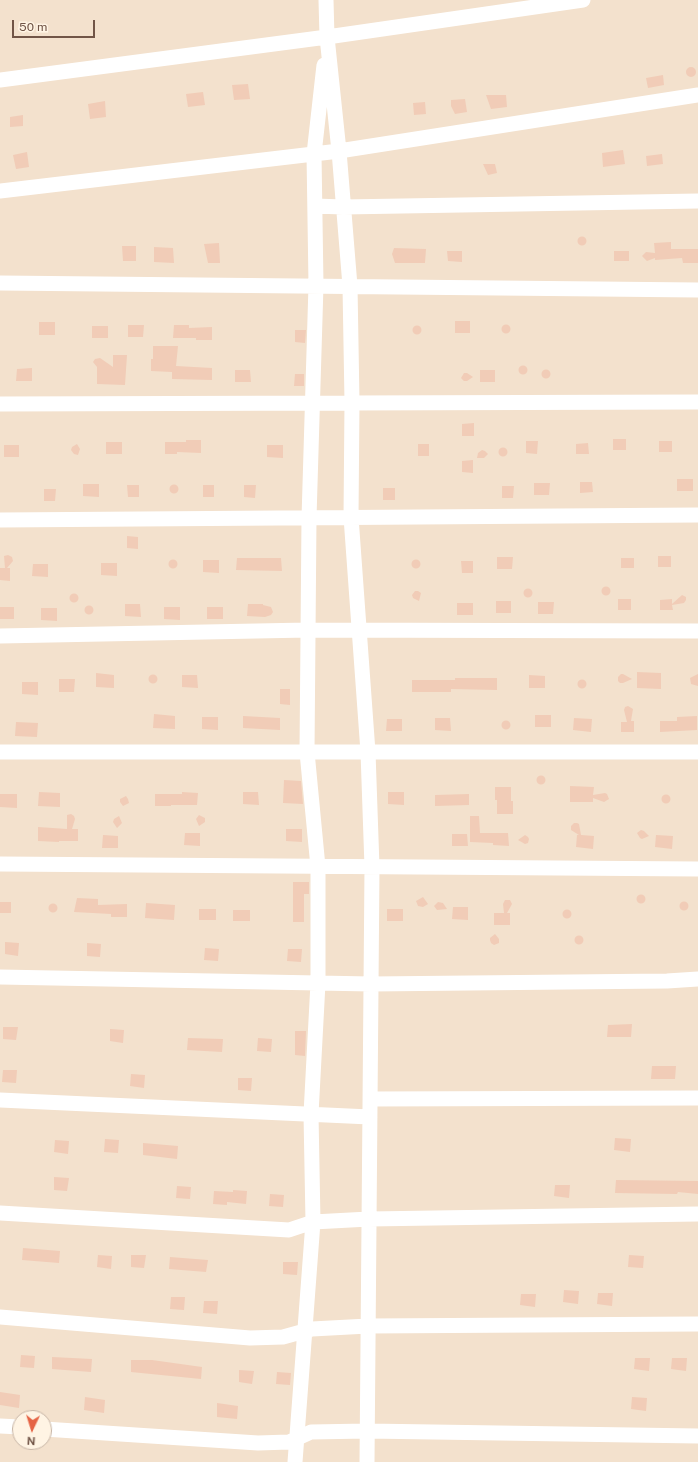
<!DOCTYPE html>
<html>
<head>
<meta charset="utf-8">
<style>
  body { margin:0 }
  #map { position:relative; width:698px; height:1462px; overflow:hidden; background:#fcefde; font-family:"Public Sans",sans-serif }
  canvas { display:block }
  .north { position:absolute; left:12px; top:1410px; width:40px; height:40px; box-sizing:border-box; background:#fff4e4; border:1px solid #c6b4a5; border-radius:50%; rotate:184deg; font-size:11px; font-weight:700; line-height:16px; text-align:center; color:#715547 }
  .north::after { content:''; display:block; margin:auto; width:14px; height:18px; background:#e56344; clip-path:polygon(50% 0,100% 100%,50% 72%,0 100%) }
  .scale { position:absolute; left:12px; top:20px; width:83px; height:18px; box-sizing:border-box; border:2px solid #715547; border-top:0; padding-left:5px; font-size:12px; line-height:14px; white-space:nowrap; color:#715547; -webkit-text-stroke:3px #fff4e4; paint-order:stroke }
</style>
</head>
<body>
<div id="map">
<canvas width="698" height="1462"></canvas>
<div class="north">N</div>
<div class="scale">50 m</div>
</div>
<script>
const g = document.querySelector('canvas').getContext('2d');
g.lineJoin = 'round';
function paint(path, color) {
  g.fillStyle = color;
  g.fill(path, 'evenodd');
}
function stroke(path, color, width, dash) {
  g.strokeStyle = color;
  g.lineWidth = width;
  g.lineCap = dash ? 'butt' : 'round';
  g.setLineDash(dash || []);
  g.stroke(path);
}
const residential = new Path2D(`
  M0,0H698V1462H0ZM20,1418H44V1442H20Z`);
const building = new Path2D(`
  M686 72a5 5 0 1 1 10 0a5 5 0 1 1-10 0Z
  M663,75L664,85L648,88L646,78Z
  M248,84L250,99L234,100L232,85Z
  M203,92L205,105L188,107L186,94Z
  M486,95H506L507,107L491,109Z
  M465,99L467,112L455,114L451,106V100Z
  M105,101L106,117L90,119L88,104Z
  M425,102L426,114L414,115L413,103Z
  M23,115V126L10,127V117Z
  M623,150L625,164L603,167L602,153Z
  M27,152L29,167L16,169L13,155Z
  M662,154L663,164L647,166L646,156Z
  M483,164H495L497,173L488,175Z
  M577.5 241a4.5 4.5 0 1 1 9 0a4.5 4.5 0 1 1-9 0Z
  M671,242V249H698V263H683L682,258L655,260V258L647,261L642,256L646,252L655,253L654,243Z
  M219,243L220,263H208L204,244Z
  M122,246H136V261H123Z
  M154,247L173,248L174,263L154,262Z
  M394,248L426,249L425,263H395L392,254Z
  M447,251H462V262L448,261Z
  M614,251H629V261H614Z
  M455,321H470V333H455Z
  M39,322H55V335H39Z
  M501.5 329a4.5 4.5 0 1 1 9 0a4.5 4.5 0 1 1-9 0Z
  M128,325H144L143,337H128Z
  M174,325H189V328L212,327V340H196V338H173Z
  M412.5 330a4.5 4.5 0 1 1 9 0a4.5 4.5 0 1 1-9 0Z
  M92,326H108V338H92Z
  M295,330H306L305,343L295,342Z
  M153,346H178L176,366L212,368V380L172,379V372L151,371V359H153Z
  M113,355H127L125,385L97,384V367L93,362L95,359L100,358L113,367Z
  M518.5 370a4.5 4.5 0 1 1 9 0a4.5 4.5 0 1 1-9 0Z
  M32,368V381H16L17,369Z
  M541.5 374a4.5 4.5 0 1 1 9 0a4.5 4.5 0 1 1-9 0Z
  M235,370H250L251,382H235Z
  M480,370H495V382H480Z
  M464,373H467L473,377L467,381H464L461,378Z
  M295,374H304V386H294Z
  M474,423V436H462V424Z
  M613,439H626V450H613Z
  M186,440H201V453L177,452V454H165V442H186Z
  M526,441H538L537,454L526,453Z
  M659,441H672V452H659Z
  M106,442H122V454H106Z
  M588,443L589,454H576V444Z
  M77,444L80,449L78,455L74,454L71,450L72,447Z
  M418,444H429V456H418Z
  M4,445H19V457H4Z
  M267,445H283V458L267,457Z
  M498.5 452a4.5 4.5 0 1 1 9 0a4.5 4.5 0 1 1-9 0Z
  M482,450L485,451L488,454L484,458H477L478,453Z
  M473,460V473L462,472V461Z
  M677,479H693V491H677Z
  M580,482H592L593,492L580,493Z
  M534,483H550L549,495H534Z
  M83,484H99V497L83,496Z
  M169.5 489a4.5 4.5 0 1 1 9 0a4.5 4.5 0 1 1-9 0Z
  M127,485H139V497H128Z
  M203,485H214V497H203Z
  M244,485H256L255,498L244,497Z
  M502,486H514L513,498H502Z
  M383,488H395V500H383Z
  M44,489H56L55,501H44Z
  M127,536L138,537V549L127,548Z
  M8,555L12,557L13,561L7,568H10V581L0,580V568H5L4,556Z
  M658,556H671V567H658Z
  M497,557H513L512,569H497Z
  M237,558H281L282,571L236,570Z
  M621,558H634V568H621Z
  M168.5 564a4.5 4.5 0 1 1 9 0a4.5 4.5 0 1 1-9 0Z
  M411.5 564a4.5 4.5 0 1 1 9 0a4.5 4.5 0 1 1-9 0Z
  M203,560H219V573L203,572Z
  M461,561H473V573H462Z
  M101,563H117V576L101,575Z
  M33,564H48V577L32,576Z
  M601.5 591a4.5 4.5 0 1 1 9 0a4.5 4.5 0 1 1-9 0Z
  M523.5 593a4.5 4.5 0 1 1 9 0a4.5 4.5 0 1 1-9 0Z
  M415,591H418L421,593L419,601L413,598L412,595Z
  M69.5 598a4.5 4.5 0 1 1 9 0a4.5 4.5 0 1 1-9 0Z
  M682,595L686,597V600L684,603L672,605L673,610H660V600L672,599V604Z
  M618,599H631V610H618Z
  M496,601H511V613H496Z
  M538,602H554L553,614H538Z
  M457,603H473V615H457Z
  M125,604H140L141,617L125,616Z
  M248,604H263V605L271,607L273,612L271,615L265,617L247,616Z
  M84.5 610a4.5 4.5 0 1 1 9 0a4.5 4.5 0 1 1-9 0Z
  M0,607H14V619H0Z
  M164,607H180V620L164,619Z
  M207,607H223V619H207Z
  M41,608H57V621L41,620Z
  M637,672L661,673V689L637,688Z
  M96,673L114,675V688L96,687Z
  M621,674H623L632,679L623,683H620L618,681V677Z
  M698,674V686L691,684L690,678Z
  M148.5 679a4.5 4.5 0 1 1 9 0a4.5 4.5 0 1 1-9 0Z
  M182,675H197L198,688L182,687Z
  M529,675L545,676V688H529Z
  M455,678H497V690L451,689V692H412V680H455Z
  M59,679H75L74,692H59Z
  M577.5 684a4.5 4.5 0 1 1 9 0a4.5 4.5 0 1 1-9 0Z
  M22,682H38V695L22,694Z
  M280,689H290V705L280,704Z
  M628,706L633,709L631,721H634V732H621V722H627L624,710L625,707Z
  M154,714L175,716V729L153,728Z
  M535,715H551V727H535Z
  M243,716L280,718V730L243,728Z
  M697,716V730L660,732V721H677V717Z
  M202,717H218V730L202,729Z
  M435,718H450L451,731L435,730Z
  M574,718L592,719L591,732L573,730Z
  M387,719H402V731H386Z
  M501.5 725a4.5 4.5 0 1 1 9 0a4.5 4.5 0 1 1-9 0Z
  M16,722L38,723L37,737L15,736Z
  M536.5 780a4.5 4.5 0 1 1 9 0a4.5 4.5 0 1 1-9 0Z
  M284,780L301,781L303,804L283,803Z
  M570,786L594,787L593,795L605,793L607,794L609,799L604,802L593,798V802H570Z
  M495,787H511V801H513V814H497V800H495Z
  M39,792L60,793V807L38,806Z
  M182,792L198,793L197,805H171V806H155V794H182Z
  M243,792H258L259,805L243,804Z
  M388,792H404V805L388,804Z
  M0,794H17V808L0,807Z
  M469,794V805L435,806V795Z
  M661.5 799a4.5 4.5 0 1 1 9 0a4.5 4.5 0 1 1-9 0Z
  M126,796L128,799L129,803L123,806L120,802V799Z
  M71,814L74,816L75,819L72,829H78V841H59V842L38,841V827L67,829V815Z
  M199,815L205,818V822L199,826L196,819Z
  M119,816L122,823L117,828L113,822L114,819Z
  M470,816H479L480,833H508L509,846L493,845V843L470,842Z
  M574,823H577L579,824L581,835L594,836L593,849L576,847L577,835H579L571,830V826Z
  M286,829H302V842L286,841Z
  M641,830L644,831L649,836L642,839L640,838L637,833Z
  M185,833H200V846L184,845Z
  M452,834H467L468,846H452Z
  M103,835L118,836V848H102Z
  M525,835L528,837L529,839L528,843L525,844L518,840Z
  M656,835L673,836L672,849L655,847Z
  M293,882H309V894H304V922H293Z
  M636.5 899a4.5 4.5 0 1 1 9 0a4.5 4.5 0 1 1-9 0Z
  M423,897L428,904L423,907L418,906L416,901Z
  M77,898L98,899V905L127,904V917H111V914L74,912Z
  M505,900H510L512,904L507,913H510V925H494V913H504L503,904Z
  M679.5 906a4.5 4.5 0 1 1 9 0a4.5 4.5 0 1 1-9 0Z
  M0,902H11V913H0Z
  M438,902L443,903L447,909L437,910L434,906Z
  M146,903L175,905L174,920L145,918Z
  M48.5 908a4.5 4.5 0 1 1 9 0a4.5 4.5 0 1 1-9 0Z
  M453,907H468V920L452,919Z
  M199,909H216V920H199Z
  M387,909H403V921H387Z
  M562.5 914a4.5 4.5 0 1 1 9 0a4.5 4.5 0 1 1-9 0Z
  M233,910H250V921H233Z
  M495,934L499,939V943L494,945L491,943L490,940V938Z
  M574.5 940a4.5 4.5 0 1 1 9 0a4.5 4.5 0 1 1-9 0Z
  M5,942L19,943L18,956L5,954Z
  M87,943L101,944L100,957L87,956Z
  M205,948L219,949L218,961L204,960Z
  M288,949H302L301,962L287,961Z
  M632,1024L631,1037H607L608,1025Z
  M3,1027H18L16,1040L3,1039Z
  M110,1029L124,1030L123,1043L110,1041Z
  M295,1031H306L305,1056L295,1055Z
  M188,1038L223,1039L222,1052L187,1050Z
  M258,1038L272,1039L271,1052L257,1051Z
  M652,1066H676L675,1079H651Z
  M3,1070H17L16,1083L2,1082Z
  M131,1074L145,1075L144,1088L130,1086Z
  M238,1078H252L251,1091L238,1090Z
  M615,1138L631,1139L630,1152L614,1150Z
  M105,1139L119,1140L118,1153L104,1152Z
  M55,1140L69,1141L68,1154L54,1152Z
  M143,1143L178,1146L177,1159L143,1155Z
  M54,1177L69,1178L67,1191L54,1190Z
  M616,1180L698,1181V1194L678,1192L677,1194L615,1193Z
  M555,1185H570L569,1198L554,1196Z
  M177,1186L191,1187L190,1199L176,1198Z
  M233,1190L247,1191L246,1204L227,1202V1205L213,1204L214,1191L233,1192Z
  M270,1194L284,1195L283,1207L269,1206Z
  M23,1248L60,1251L59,1263L22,1260Z
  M98,1255L112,1256L111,1269L97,1267Z
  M131,1255H146L144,1268L131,1267Z
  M629,1255L644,1256L643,1268L628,1267Z
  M170,1257L208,1260L206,1272L169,1269Z
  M283,1262H298L297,1275L283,1274Z
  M564,1290L579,1291L578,1304L563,1302Z
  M598,1293H613L612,1306L597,1304Z
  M521,1294H536L535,1307L520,1305Z
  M171,1297H185L184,1310L170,1309Z
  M204,1301H218L217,1314L203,1313Z
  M21,1355L35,1356L34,1368L20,1367Z
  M52,1357L92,1359L91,1372L52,1369Z
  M635,1358H650L649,1371L634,1369Z
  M672,1358H687L686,1371L671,1369Z
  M131,1360H152L202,1367L201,1379L131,1372Z
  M239,1370L254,1371L252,1384L239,1382Z
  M277,1372L291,1373L290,1385L276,1384Z
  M0,1392L20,1395L19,1408L0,1405Z
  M85,1397L105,1400L104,1413L84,1410Z
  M632,1397L647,1398L646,1411L631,1409Z
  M217,1403L238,1406L237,1419L217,1417Z`);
const minor = new Path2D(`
  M326,0L327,37L339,151L350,286L352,402L351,517L368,752L372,867L367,1462
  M0,80L327,37L583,0
  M0,191L339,151L698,95
  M315,206L343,207L698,201
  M0,283L698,290
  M0,404L698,402
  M0,520L698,515
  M0,636L308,630L698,631
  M0,752H698
  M0,864L698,869
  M0,977L371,984L667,981L698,979
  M370,1099L698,1098
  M0,1100L370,1117
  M0,1213L289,1230L313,1222L369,1219L698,1214
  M0,1317L250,1338L283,1337L312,1329L368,1326L698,1324
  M0,1426L20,1427
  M44,1429L258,1443L289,1442L311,1432L367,1431L698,1436
  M295,1462L313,1222L311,1114L318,983V867L307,752L309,518L316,285L314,154L324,65`);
paint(residential, '#f3e1cd');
paint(building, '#f1ccb7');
stroke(minor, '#fff', 15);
</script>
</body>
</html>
